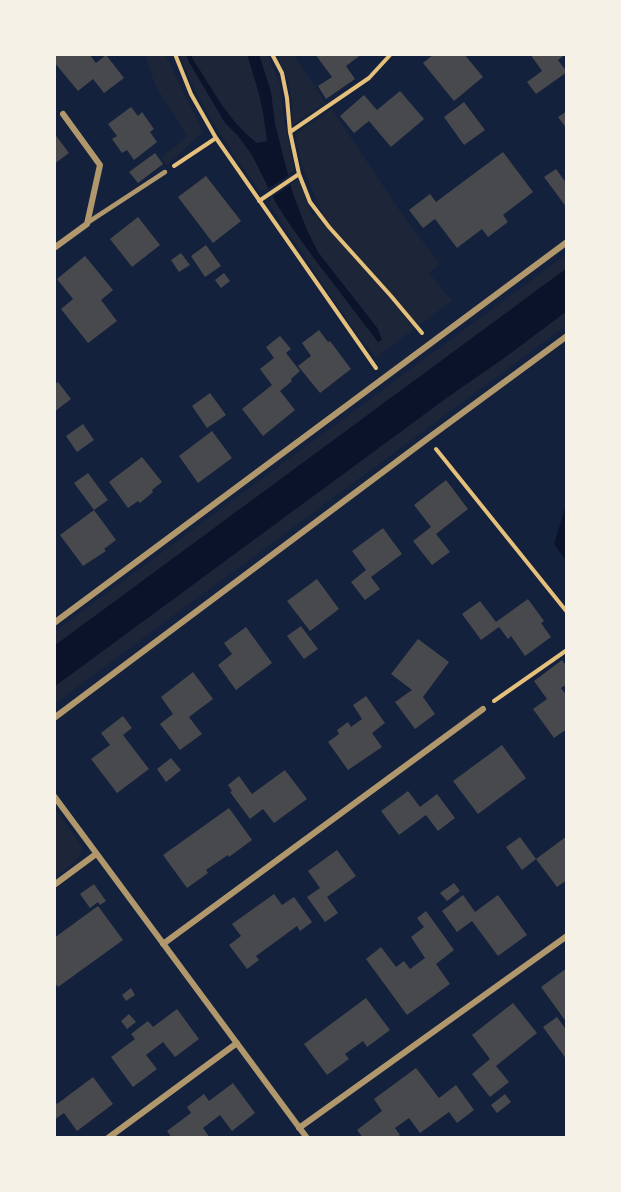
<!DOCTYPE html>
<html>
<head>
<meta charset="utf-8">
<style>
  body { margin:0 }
  #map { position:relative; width:621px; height:1192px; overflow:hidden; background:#14213d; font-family:"Golos Text",sans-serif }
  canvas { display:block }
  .frame { position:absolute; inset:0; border:56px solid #f6f1e7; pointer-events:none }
</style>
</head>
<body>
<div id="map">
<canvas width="621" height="1192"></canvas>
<div class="frame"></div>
</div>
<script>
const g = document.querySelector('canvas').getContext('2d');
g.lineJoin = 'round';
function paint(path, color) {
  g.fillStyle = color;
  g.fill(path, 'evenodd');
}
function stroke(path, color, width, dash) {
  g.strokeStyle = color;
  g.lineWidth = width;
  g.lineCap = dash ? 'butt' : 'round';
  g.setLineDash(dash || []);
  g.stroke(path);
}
const green = new Path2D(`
  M145,54H165L203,132L170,162L166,165L161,158L187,136L155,85Z
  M179,54H267L280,84L283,113L294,171L265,190L260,191C228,148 198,104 179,54Z
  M276,54H293L326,103L293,124L292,101L287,77Z
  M332,109L401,213L440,264L429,273L452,301L376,357L360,339L269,204L271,198L296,181L300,182L312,215L323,214L303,169L295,134Z
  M567,254V325L54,704V632Z
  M54,807L82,847C81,861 65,869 54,877Z`);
const water = new Path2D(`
  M186,54H192V58C212,88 228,121 257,143L267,141L263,112L259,94L248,57L245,54H259L271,92L275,124L293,194L307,230L318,252L378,329L382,340L378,342L313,257L288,222L276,203L252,155L238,136L225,123L189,62Z
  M567,268V311L507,356L448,397L54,687V646Z
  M565,508L567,509V562L554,544Z`);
const pier = new Path2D(`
  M291,174L293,183L271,198L266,190Z`);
const building = new Path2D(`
  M54,54H89L96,63L106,55L124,78L104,93L93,79L78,91L54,62Z
  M315,54H362L346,66L355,79L326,99L318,86L332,77Z
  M434,54H464L483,77L454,101L423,63Z
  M530,54H566L558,60L567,72L536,94L527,82L542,71Z
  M400,91L424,119L391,147L369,121L354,133L340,116L364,95L377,110Z
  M464,102L485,130L464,145L444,117Z
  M131,107L138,116L142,112L154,129L150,132L157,142L134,160L127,150L122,153L112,139L117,136L108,124Z
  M567,111V129L558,117Z
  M54,133L69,153L54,164Z
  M503,152L533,192L503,215L508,222L488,237L482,229L457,248L435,219L423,228L409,210L430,194L436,202Z
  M155,153L163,164L138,183L129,172Z
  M556,169L567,184V208L544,177Z
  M206,176L241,221L213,243L178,197Z
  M138,217L160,245L132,267L110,239Z
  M206,245L221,266L205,277L191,256Z
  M181,253L190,265L179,272L171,260Z
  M85,256L113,290L101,300L117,321L88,343L61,309L73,299L57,279Z
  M224,273L230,281L221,288L215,280Z
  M319,330L328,342L330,341L351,369L320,393L298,366L311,356L302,343Z
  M280,336L291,349L286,353L300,371L291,379L292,381L280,391L295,410L263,436L242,409L272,385L260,369L274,358L266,347Z
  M58,382L71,399L54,412V385Z
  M210,393L226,415L207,428L192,406Z
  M83,424L94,440L77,452L66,436Z
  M212,431L232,458L198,483L179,456Z
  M142,457L162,482L152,490L153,492L140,503L138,501L128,508L109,482Z
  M88,473L108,500L94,510L116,540L104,549L106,551L83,566L60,535L94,510L74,483Z
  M446,480L468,509L436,534L450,552L432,565L413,541L431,527L414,505Z
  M383,528L402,554L371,577L380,589L365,600L351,582L366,570L352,551Z
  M317,579L339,609L310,631L287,601Z
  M528,599L544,621L541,623L551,637L525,656L511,636L508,639L499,627L481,640L462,614L480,601L496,622Z
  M301,626L318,649L304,659L287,636Z
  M246,627L272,663L236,690L218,665L232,654L224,643Z
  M418,639L449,662L423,697L435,714L415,729L395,702L412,690L391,674Z
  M562,660L567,667V684L561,688L567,696V729L554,738L533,709L547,699L534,681Z
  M193,672L213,699L189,717L202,734L180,750L160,724L173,714L161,697Z
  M366,696L385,723L372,733L382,747L348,770L328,742L339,734L337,730L348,722L351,727L362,719L353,705Z
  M123,716L132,728L123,735L149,769L117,793L91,759L110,745L101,733Z
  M502,745L526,778L478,814L453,781Z
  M171,758L181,770L166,782L157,769Z
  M285,770L307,799L274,823L263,809L250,819L230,792L232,791L228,785L239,776L252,794Z
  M408,791L420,807L437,794L455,818L438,831L426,815L399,835L381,811Z
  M229,808L252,840L229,857L228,855L206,870L208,873L187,888L163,855Z
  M567,836V880L557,887L536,859L522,870L506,847L520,837L536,859Z
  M337,850L356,876L327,897L338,913L325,922L307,897L320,888L308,871Z
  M454,883L460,891L447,901L440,893Z
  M94,884L106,901L100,905L98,902L90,908L80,894Z
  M274,894L282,905L294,897L312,922L300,931L297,926L256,956L259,960L247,969L229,945L241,936L232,924Z
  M463,895L475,912L498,895L527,935L498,956L472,921L457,932L442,911Z
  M98,906L123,940L58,987L54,982V938Z
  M426,911L454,950L436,964L450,984L407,1015L366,959L381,947L396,967L404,961L410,969L425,958L411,937L424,927L417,918Z
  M567,968V1023L541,987Z
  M131,988L135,995L126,1001L122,995Z
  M366,998L390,1030L367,1047L363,1041L345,1054L349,1059L327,1075L304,1044Z
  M513,1003L537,1033L496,1066L509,1082L490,1097L472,1074L490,1059L472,1035Z
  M177,1009L199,1039L175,1057L163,1042L146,1055L157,1069L133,1087L111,1057L135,1039L131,1034L148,1021L153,1027Z
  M129,1014L136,1022L127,1029L121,1021Z
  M557,1017L567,1031V1060L543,1027Z
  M416,1068L439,1098L456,1085L474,1110L457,1123L449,1112L420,1133L409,1118L395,1128L400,1135L396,1138H363L357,1130L382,1111L374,1099Z
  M93,1077L113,1104L77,1131L64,1113L54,1120V1100L57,1104Z
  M233,1083L255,1113L232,1131L220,1115L203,1128L210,1138H172L167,1131L191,1113L187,1107L204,1094L209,1101Z
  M505,1094L511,1102L497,1113L491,1105Z`);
const path = new Path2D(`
  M175,54L191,94L216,138L376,368
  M272,54L282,73L287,98L290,132L299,174L310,202L329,227L391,296L422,333
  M290,132L369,78L391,54
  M174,166L216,138
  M259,201L299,174
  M436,449L567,612
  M494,701L567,650`);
const service = new Path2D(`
  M87,223L165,172`);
const minor = new Path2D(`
  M54,248L87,224L100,165L63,114
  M54,623L567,242
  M54,718L427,439L567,336
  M54,796L307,1138
  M54,885L96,854
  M163,944L483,709
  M299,1128L567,936
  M108,1138L237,1043`);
paint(green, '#1d2539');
paint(water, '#0b132b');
paint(pier, '#14213d');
paint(building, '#48494c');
stroke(path, '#e5c07b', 4);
stroke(service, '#b1986c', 4.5);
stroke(minor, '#b1986c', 6);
</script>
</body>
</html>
